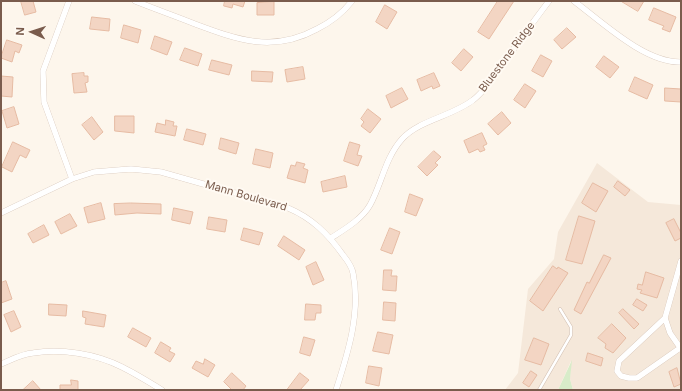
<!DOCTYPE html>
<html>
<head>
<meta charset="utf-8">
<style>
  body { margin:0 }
  #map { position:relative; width:682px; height:391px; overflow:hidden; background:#fdf6ec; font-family:Inter,sans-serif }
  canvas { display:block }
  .frame { position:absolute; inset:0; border:2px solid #7a5c4d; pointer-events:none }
  .north { position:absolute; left:12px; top:12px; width:40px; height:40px; -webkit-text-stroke:3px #fffaf3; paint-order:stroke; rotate:273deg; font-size:11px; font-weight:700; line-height:16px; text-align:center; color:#7a5c4d }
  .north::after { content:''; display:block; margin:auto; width:14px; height:18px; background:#7a5c4d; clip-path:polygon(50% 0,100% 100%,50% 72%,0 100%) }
</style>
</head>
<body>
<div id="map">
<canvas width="682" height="391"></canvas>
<div class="frame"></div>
<div class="north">N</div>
</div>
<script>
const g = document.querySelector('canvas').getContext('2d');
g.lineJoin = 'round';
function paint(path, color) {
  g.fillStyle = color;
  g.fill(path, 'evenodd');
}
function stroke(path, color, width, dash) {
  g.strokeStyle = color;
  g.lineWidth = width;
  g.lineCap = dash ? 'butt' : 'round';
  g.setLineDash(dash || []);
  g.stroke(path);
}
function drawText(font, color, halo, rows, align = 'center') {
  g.font = font + ' Inter,sans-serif';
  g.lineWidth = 4;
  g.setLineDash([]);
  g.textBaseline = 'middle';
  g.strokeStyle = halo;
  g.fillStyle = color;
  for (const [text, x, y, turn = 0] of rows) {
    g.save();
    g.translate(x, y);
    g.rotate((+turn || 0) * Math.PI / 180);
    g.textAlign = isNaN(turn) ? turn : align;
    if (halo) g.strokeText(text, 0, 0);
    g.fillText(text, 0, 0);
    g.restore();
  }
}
const residential = new Path2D(`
  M597,163L648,202L681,205V390H573L570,379L571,361L558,390H505L518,373L528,289L554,259L558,232Z`);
const green = new Path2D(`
  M572,360L570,379L573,390H558Z`);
const building = new Path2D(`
  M21,1H33L36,12L25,15Z
  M225,1H245L243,7L233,4L232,8L224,6Z
  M498,1H514L489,39L478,32Z
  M621,1H644L638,11Z
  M274,2V15H257V3Z
  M385,5L397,12L387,29L376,22Z
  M654,8L676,17L670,32L662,29L664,26L649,20Z
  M92,17L110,19L109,31L90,29Z
  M124,25L141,30L138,43L121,38Z
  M567,28L576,37L562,49L554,40Z
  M155,36L172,42L167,55L151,49Z
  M7,40L22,45L19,53L15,51L12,62L1,58Z
  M185,48L202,54L198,66L180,60Z
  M464,49L473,57L461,71L452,63Z
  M541,55L552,61L543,77L532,71Z
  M604,56L619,67L610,78L596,67Z
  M212,60L232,65L229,75L209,70Z
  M303,67L305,79L287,82L285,70Z
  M252,71L273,72L272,82L252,81Z
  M84,73V76H88V82L85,83L87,92L74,93L72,74Z
  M434,73L440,86L433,89L432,86L421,91L417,80Z
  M1,76L13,77L12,97L1,96Z
  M635,77L653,85L647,99L629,91Z
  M525,84L536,91L525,108L514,100Z
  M402,88L408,99L391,108L386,96Z
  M665,88L681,89V102L665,101Z
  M14,107L19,124L7,128L2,111Z
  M368,109L381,119L370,133L361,126L364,122L361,119Z
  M502,112L511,123L498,135L488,124Z
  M115,116H134V133L115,131Z
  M92,117L103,132L94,140L82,125Z
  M166,120L174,122L173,126H177L175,136L155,132L157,123L165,125Z
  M187,129L206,134L203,145L184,140Z
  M482,133L487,144L483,146L485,150L480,152L478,149L469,153L464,141Z
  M221,138L239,143L236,154L219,149Z
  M13,142L30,150L26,158L20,155L12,172L2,167Z
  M350,142L360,145L357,155L362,156L358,166L344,161Z
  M256,149L273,153L270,168L253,164Z
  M434,151L441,157L435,163L438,165L427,176L418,167Z
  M297,162L305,164L303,168L308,170L305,183L287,178L291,165L295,166Z
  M345,176L347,187L323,192L321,182Z
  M618,181L630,190L625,196L614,187Z
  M593,183L608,191L596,212L582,203Z
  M410,194L423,199L416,216L405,212Z
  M101,203L105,219L88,223L84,208Z
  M131,203L161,204V214L137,213L115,215L114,204Z
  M174,208L193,212L190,224L172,220Z
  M70,214L77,226L61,234L55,222Z
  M579,216L595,221L582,264L566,260Z
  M209,217L227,220L225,232L207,229Z
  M674,219L681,233V238L675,241L666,223Z
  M44,225L49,235L33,243L28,234Z
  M244,228L263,233L259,245L241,240Z
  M390,228L400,232L392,254L381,250Z
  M284,236L305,250L299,260L278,246Z
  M604,255L611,258L581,314L574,310L587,282L589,283Z
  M316,262L324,280L313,285L306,267Z
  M553,266L557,269L558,267L568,273L543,311L530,301Z
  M384,270H392L391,276H397L396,291L383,290Z
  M646,272L664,278L657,298L640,293L642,290L637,289L638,284L642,285Z
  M6,281L12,299L1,303V283Z
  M637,299L647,305L643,311L633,305Z
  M384,302L396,303L395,321L383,320Z
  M49,304L67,305L66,316L49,315Z
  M306,304L321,305V313H316L315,320H305Z
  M623,309L639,324L634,329L619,313Z
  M14,311L21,327L11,332L4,315Z
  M83,311L106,315L104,327L85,324L86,318L83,317Z
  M612,324L626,338L613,353L605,348L606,344L598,338Z
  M133,328L151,338L146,347L128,337Z
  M378,332L393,335L389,354L373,351Z
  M304,337L315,340L310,356L300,353Z
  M534,338L549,344L541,365L525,360Z
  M161,342L171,348L169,351L175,354L170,362L155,353Z
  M588,353L603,358L601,366L586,361Z
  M205,359L215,365L208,377L192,368L196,361L203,364Z
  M369,366L382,368L379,386L366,383Z
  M677,368L681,384L674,387L669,372Z
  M531,371L537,375L529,387L523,383Z
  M232,373L246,386L243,390H232L224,382Z
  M300,373L309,380L300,390H287Z
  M71,380L78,381V390H60V385H71Z
  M33,381L41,390H23Z`);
const lane = new Path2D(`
  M539,390L571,335V327L560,309`);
const street = new Path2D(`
  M69,1L43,71L44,102L72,179
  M135,1C155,9 175,16 195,24C238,40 273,53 317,29C331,22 342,14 352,1
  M574,1C602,22 645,63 681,62
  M1,213L72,179L94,172L131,169L161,172L288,208C312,218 328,234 343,255C347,260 352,267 353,273C361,312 348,353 336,390
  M331,238C345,229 362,219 370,205C382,183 385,158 402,139C419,120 453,116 473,100C485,91 494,76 502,65C518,43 533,22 549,1
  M665,318L670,333L681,349
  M680,348L637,378H629L621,376L617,371L619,361L665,318L681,261
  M1,364C11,360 21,354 33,353C61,348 96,354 122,367C136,374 149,382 162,390`);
const streetNames = [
  ["Bluestone Ridge",507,57,-53],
  ["Mann Boulevard",246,196,16]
];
paint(residential, '#f5e8da');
paint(green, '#d8ecc9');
paint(building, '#f3d5c3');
stroke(building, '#e6bba3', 1);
stroke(lane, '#d1beb0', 3.5);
stroke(street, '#d1beb0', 6);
stroke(lane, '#fff', 2.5);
stroke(street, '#fff', 5.5);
drawText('11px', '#7a5c4d', '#fffaf3', streetNames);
</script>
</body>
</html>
